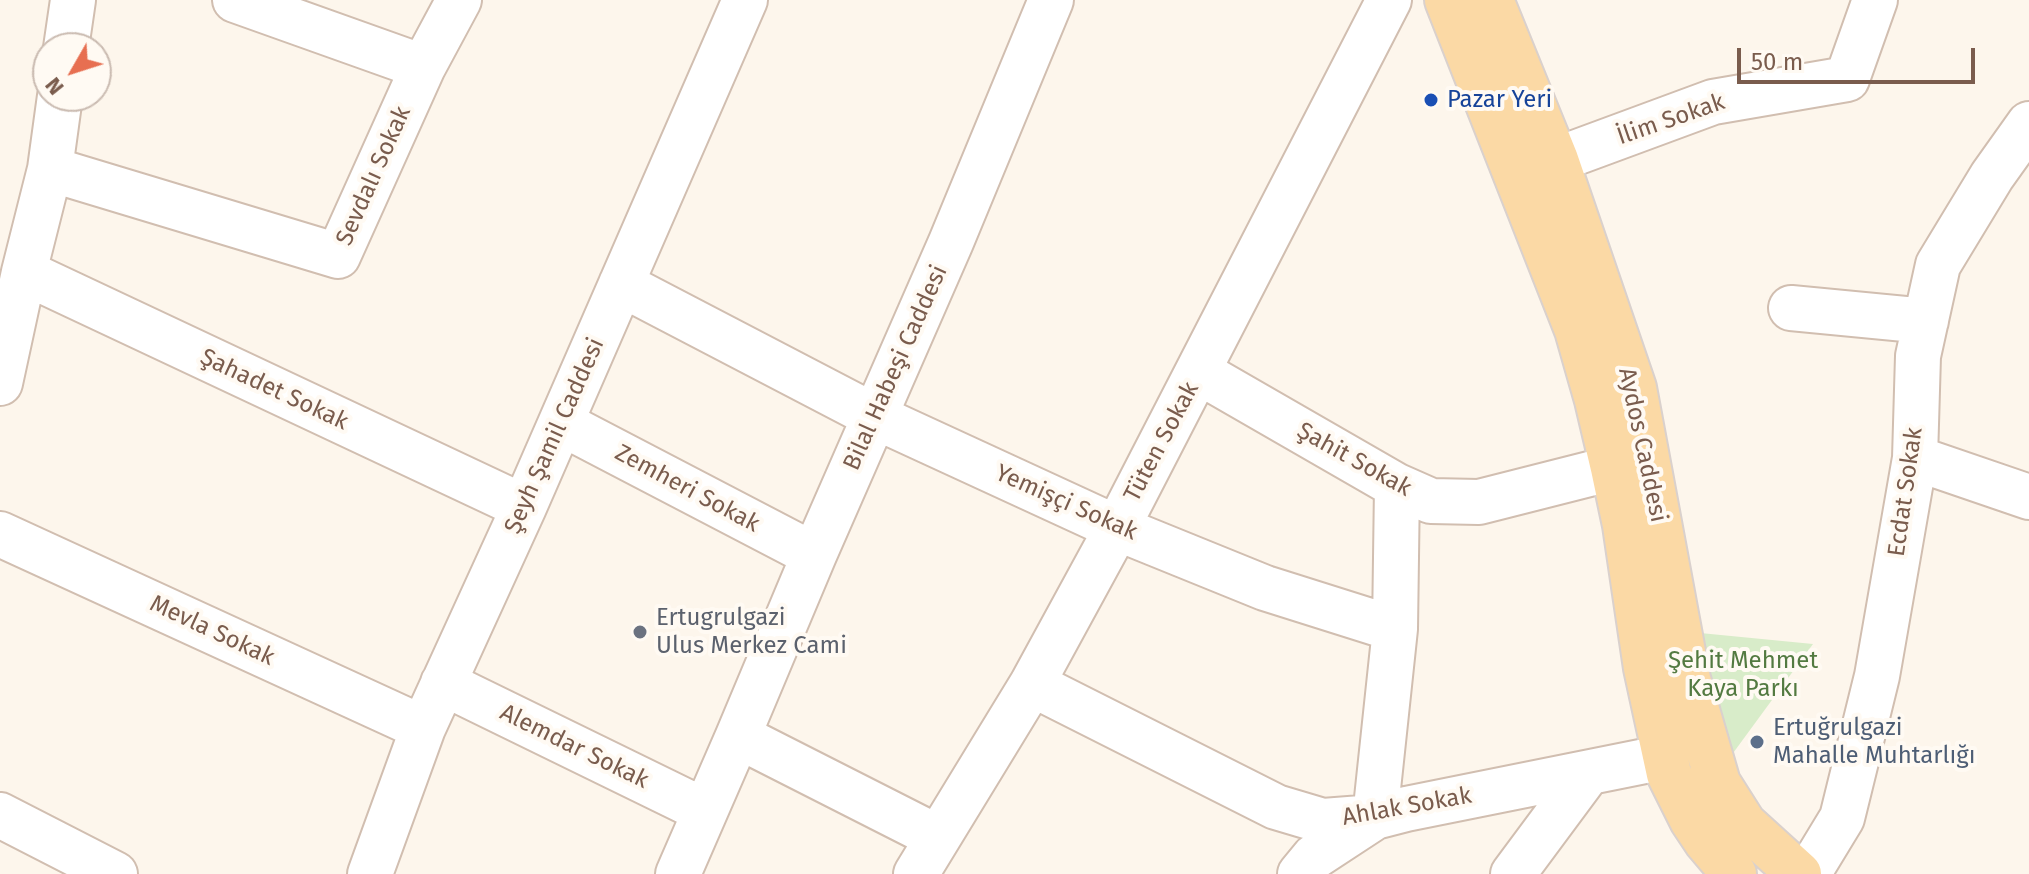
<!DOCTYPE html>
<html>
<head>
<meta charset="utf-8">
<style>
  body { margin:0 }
  #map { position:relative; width:2029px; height:874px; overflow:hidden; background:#fdf6ec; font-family:"Fira Sans",sans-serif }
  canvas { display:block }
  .north { position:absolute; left:32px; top:32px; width:80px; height:80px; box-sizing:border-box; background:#fffaf3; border:2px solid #cabbb1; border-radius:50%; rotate:231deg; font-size:22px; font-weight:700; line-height:32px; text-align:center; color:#7a5c4d }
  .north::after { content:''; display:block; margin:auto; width:28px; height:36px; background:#e76f51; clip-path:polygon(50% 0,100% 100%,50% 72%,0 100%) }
  .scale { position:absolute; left:1737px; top:48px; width:238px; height:36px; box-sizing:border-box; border:4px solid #7a5c4d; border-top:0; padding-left:10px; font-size:24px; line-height:28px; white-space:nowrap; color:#7a5c4d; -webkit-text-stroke:6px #fffaf3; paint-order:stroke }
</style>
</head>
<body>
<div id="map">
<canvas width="2029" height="874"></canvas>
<div class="north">N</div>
<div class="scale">50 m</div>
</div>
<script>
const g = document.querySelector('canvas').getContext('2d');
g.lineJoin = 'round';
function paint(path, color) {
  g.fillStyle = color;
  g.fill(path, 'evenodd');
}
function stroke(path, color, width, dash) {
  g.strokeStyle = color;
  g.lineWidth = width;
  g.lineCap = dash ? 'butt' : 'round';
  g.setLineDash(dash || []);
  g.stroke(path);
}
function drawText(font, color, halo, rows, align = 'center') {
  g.font = font + ' "Fira Sans",sans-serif';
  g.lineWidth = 8;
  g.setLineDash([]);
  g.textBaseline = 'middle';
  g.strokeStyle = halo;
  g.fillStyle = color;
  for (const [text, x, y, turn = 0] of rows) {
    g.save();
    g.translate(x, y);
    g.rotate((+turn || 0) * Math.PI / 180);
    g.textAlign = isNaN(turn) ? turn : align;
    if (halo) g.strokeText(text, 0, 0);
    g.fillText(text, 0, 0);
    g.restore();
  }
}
const green = new Path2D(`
  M1690,632L1813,644L1728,760Z`);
const minor = new Path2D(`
  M235,0L423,67
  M66,48L73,0
  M1556,160L1713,102L1847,79L1875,0
  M50,169L338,256L423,67L459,0
  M24,272L524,507
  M621,284L876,417L1117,528L1265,588L1395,629L1397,486
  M1791,308L1926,321
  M1199,372L1397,486L1431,501L1479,502L1613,468
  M0,383L24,272L50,169L60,96
  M561,423L814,555
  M1915,458L2029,497
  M0,534L423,728
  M443,683L705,811
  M1032,684L1276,807L1323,821L1375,817L1406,809L1665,757
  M738,736L937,837
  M0,815L115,874
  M370,874L423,728L524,507L745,0
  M678,874L738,736L814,555L951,242L1051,0
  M916,874L1032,684L1117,528L1389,0
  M1300,874L1314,857L1375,817L1395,629
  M1513,874L1588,773
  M1808,874L1842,818L1877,676L1915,458L1918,356L1938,265L1992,176L2029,124`);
const major = new Path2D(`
  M1447,0L1577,330L1597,400L1613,468L1625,525L1646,668L1669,774L1692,820L1706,841L1734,874
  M1491,0L1556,160L1634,388L1688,679L1718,783L1744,824L1799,874`);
const markers = [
  [1431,100,8,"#1a4fb4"],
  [640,632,8,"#6b7280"],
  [1757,742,8,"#5c6f8a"]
];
const transitNames = [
  ["Pazar Yeri",1447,100]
];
const streetNames = [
  ["İlim Sokak",1671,120,-19],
  ["Sevdalı Sokak",374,176,-66],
  ["Bilal Habeşi Caddesi",896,368,-66],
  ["Şahadet Sokak",274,390,25],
  ["Şeyh Şamil Caddesi",555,436,-66],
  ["Tüten Sokak",1162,442,-62],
  ["Aydos Caddesi",1642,445,78],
  ["Şahit Sokak",1354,460,29],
  ["Zemheri Sokak",687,489,28],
  ["Ecdat Sokak",1906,492,-82],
  ["Yemişçi Sokak",1066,503,24],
  ["Mevla Sokak",212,631,25],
  ["Alemdar Sokak",574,747,26],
  ["Ahlak Sokak",1407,807,-10]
];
const worshipNames = [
  ["Ertugrulgazi",656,618],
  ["Ulus Merkez Cami",656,646]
];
const parkNames = [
  ["Şehit Mehmet",1743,661],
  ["Kaya Parkı",1743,689]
];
const serviceNames = [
  ["Ertuğrulgazi",1773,728],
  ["Mahalle Muhtarlığı",1773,756]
];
paint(green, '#d8ecc9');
stroke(minor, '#d1beb0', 48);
stroke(major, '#dad1cd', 48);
stroke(minor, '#fff', 44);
stroke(major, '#fbd9a5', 44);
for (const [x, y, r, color] of markers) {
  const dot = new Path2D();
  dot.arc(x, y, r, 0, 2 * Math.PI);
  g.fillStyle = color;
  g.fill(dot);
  stroke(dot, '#fffaf3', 3);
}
drawText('24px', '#164399', '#fffaf3', transitNames, 'left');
drawText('24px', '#7a5c4d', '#fffaf3', streetNames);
drawText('24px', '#5b616d', '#fffaf3', worshipNames, 'left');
drawText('24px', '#537a41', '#fffaf3', parkNames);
drawText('24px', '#4e5e75', '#fffaf3', serviceNames, 'left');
</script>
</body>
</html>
